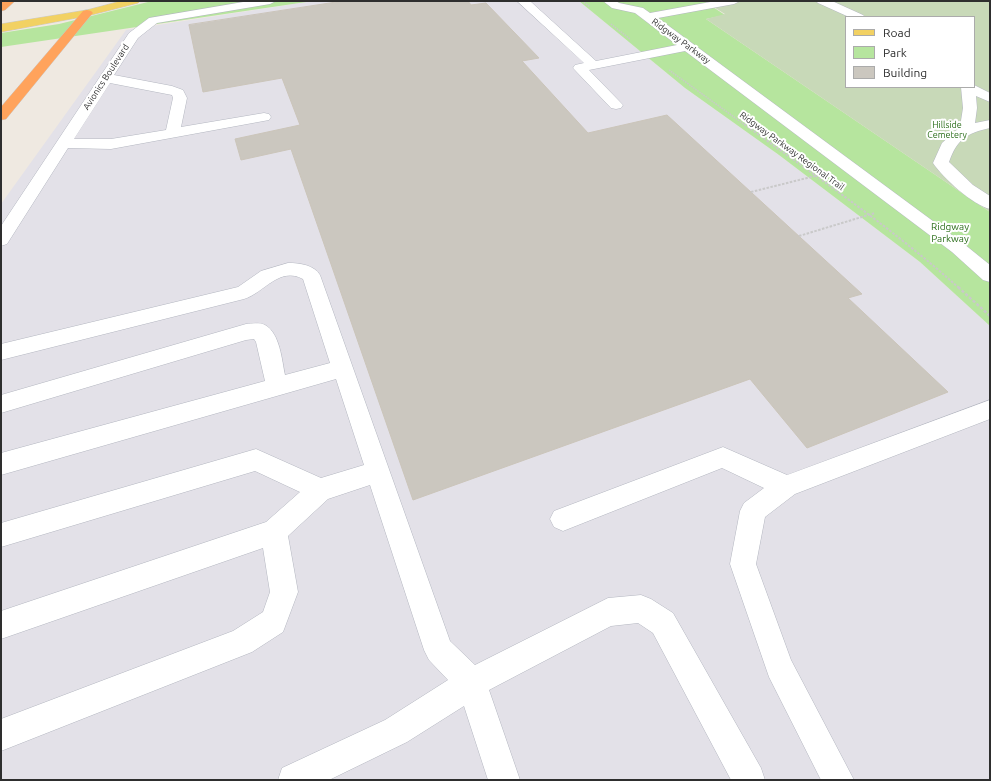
<!DOCTYPE html>
<html>
<head>
<meta charset="utf-8">
<style>
  body { margin:0 }
  #map { position:relative; width:991px; height:781px; overflow:hidden; background:#efe9e1; font-family:Ubuntu,sans-serif }
  canvas { display:block }
  .frame { position:absolute; inset:0; border:2px solid #2e2e2e; pointer-events:none }
  .legend { position:absolute; left:845px; top:16px; width:130px; height:72px; box-sizing:border-box; background:#fff; border:1px solid #ababab; margin:0; padding:5px 7px; list-style:none; font-size:12px; color:#2e2e2e }
  .legend li { display:flex; align-items:center; gap:8px; height:20px }
  .legend b { width:20px; border:1px solid #ababab }
</style>
</head>
<body>
<div id="map">
<canvas width="991" height="781"></canvas>
<div class="frame"></div>
<ul class="legend">
<li><b style="height:5px;background:#f2d163"></b>Road</li>
<li><b style="height:11px;background:#b6e59e"></b>Park</li>
<li><b style="height:11px;background:#cbc7bf"></b>Building</li>
</ul>
</div>
<script>
const g = document.querySelector('canvas').getContext('2d');
g.lineJoin = 'round';
function paint(path, color) {
  g.fillStyle = color;
  g.fill(path, 'evenodd');
}
function stroke(path, color, width, dash) {
  g.strokeStyle = color;
  g.lineWidth = width;
  g.lineCap = dash ? 'butt' : 'round';
  g.setLineDash(dash || []);
  g.stroke(path);
}
function drawText(font, color, halo, rows, align = 'center') {
  g.font = font + ' Ubuntu,sans-serif';
  g.lineWidth = 4;
  g.setLineDash([]);
  g.textBaseline = 'middle';
  g.strokeStyle = halo;
  g.fillStyle = color;
  for (const [text, x, y, turn = 0] of rows) {
    g.save();
    g.translate(x, y);
    g.rotate((+turn || 0) * Math.PI / 180);
    g.textAlign = isNaN(turn) ? turn : align;
    if (halo) g.strokeText(text, 0, 0);
    g.fillText(text, 0, 0);
    g.restore();
  }
}
const industrial = new Path2D(`
  M313,1H579L685,88L779,155L920,262L990,326V780H1V204L126,30Z`);
const green = new Path2D(`
  M152,1H313L1,47V33L59,24Z
  M579,1H704L725,15L706,19L990,212V326L920,262L779,155L685,88Z`);
const cemetery = new Path2D(`
  M704,1H990V212L706,19L725,14ZM846,17H974V87H846Z`);
const building = new Path2D(`
  M343,1H468L471,5L486,3L539,58L522,61L588,133L667,115L862,294L848,298L948,392L807,448L750,379L413,500L291,149L241,160L235,139L300,125L282,78L203,92L189,25Z`);
const pathFar2 = new Path2D(`
  M582,1L590,7
  M611,24L630,39
  M669,70L745,125`);
const pathFar1 = new Path2D(`
  M744,124C817,177 892,228 959,288
  M751,192L823,174
  M799,236L875,213`);
const path = new Path2D(`
  M958,287L990,316`);
const minor = new Path2D(`
  M249,1H276L270,4L157,23L138,38L114,75L172,86L183,90L187,98L181,127L264,113L269,114L271,117L269,120L111,149L68,148L7,244L1,246V226L129,33L149,18ZM110,83L172,95L173,98L166,130L111,139H74Z
  M517,1H530L596,61L677,45L635,13L612,8L603,1H616L619,3L643,8L650,13L716,1H740L734,4L658,18L964,244L990,265V282L983,280L952,252L685,51L589,70L623,105L621,108L616,109L611,108L573,68L575,65L584,63Z
  M816,1H832L863,15L865,17H849L818,3Z
  M974,85L990,93V102L976,96L977,108L975,123L990,120V128C967,133 957,139 949,162L973,185L990,196V209C973,205 943,178 933,163L942,143L960,127L963,108L961,87H974Z
  M288,263C300,263 314,265 320,275L450,641L475,665L608,598L641,595L651,599L673,613L761,768L765,780H731L653,633L638,623L611,626L489,690L520,780H488L464,706L407,742L329,780H278L282,768L385,720L448,680L429,660L424,650L370,485L328,499L288,536L298,592L283,632L252,652L1,751V719L233,631L263,612L270,592L263,548L1,639V611L266,522L300,492L255,471L1,547V523L256,449L321,478L364,465L336,379L1,475V453L265,381L256,342L254,339L246,340L1,413V395L246,324C252,324 259,322 265,325C280,333 282,361 285,375L330,363L303,279C279,266 264,293 244,299L1,360V344L238,287L261,271Z
  M990,400V419L795,494L765,517L756,564L791,660L854,780H821L769,677L730,564L740,511L744,503L764,488L722,468L563,531L554,527L550,519L554,511L723,447L787,475Z`);
const major = new Path2D(`
  M121,1H140L138,3L87,16L1,32V24L87,10Z`);
const highway = new Path2D(`
  M2,1H15L5,10L1,11Z
  M87,10L91,11L93,13L91,15L6,119L1,120V107L83,11Z`);
const farStreetnames = [
  ["Ridgway Parkway",681,41,36],
  ["Avionics Boulevard",106,77,-57],
  ["Ridgway Parkway Regional Trail",792,151,36]
];
const farParknames = [
  ["Hillside",947,125],
  ["Cemetery",947,135]
];
const parkNames = [
  ["Ridgway",950,227],
  ["Parkway",950,239]
];
paint(industrial, '#e3e1e8');
paint(green, '#b6e59e');
paint(cemetery, '#c8d9b8');
paint(building, '#cbc7bf');
stroke(building, '#cbc5ba', 1);
stroke(minor, '#b4b7c1', 1);
stroke(major, '#c9c9c9', 1);
stroke(highway, '#c9c9c9', 1);
stroke(pathFar2, '#c9c9c9', 1.5, [1.5, 1]);
stroke(pathFar1, '#c9c9c9', 2, [2.5, 1.5]);
stroke(path, '#c9c9c9', 2.5, [3, 2]);
paint(minor, '#fff');
paint(major, '#f2d163');
paint(highway, '#ffa35c');
drawText('9px', '#2e2e2e', '#fff', farStreetnames);
drawText('9px', '#2c6e1b', '#fff', farParknames);
drawText('10px', '#2c6e1b', '#fff', parkNames);
</script>
</body>
</html>
